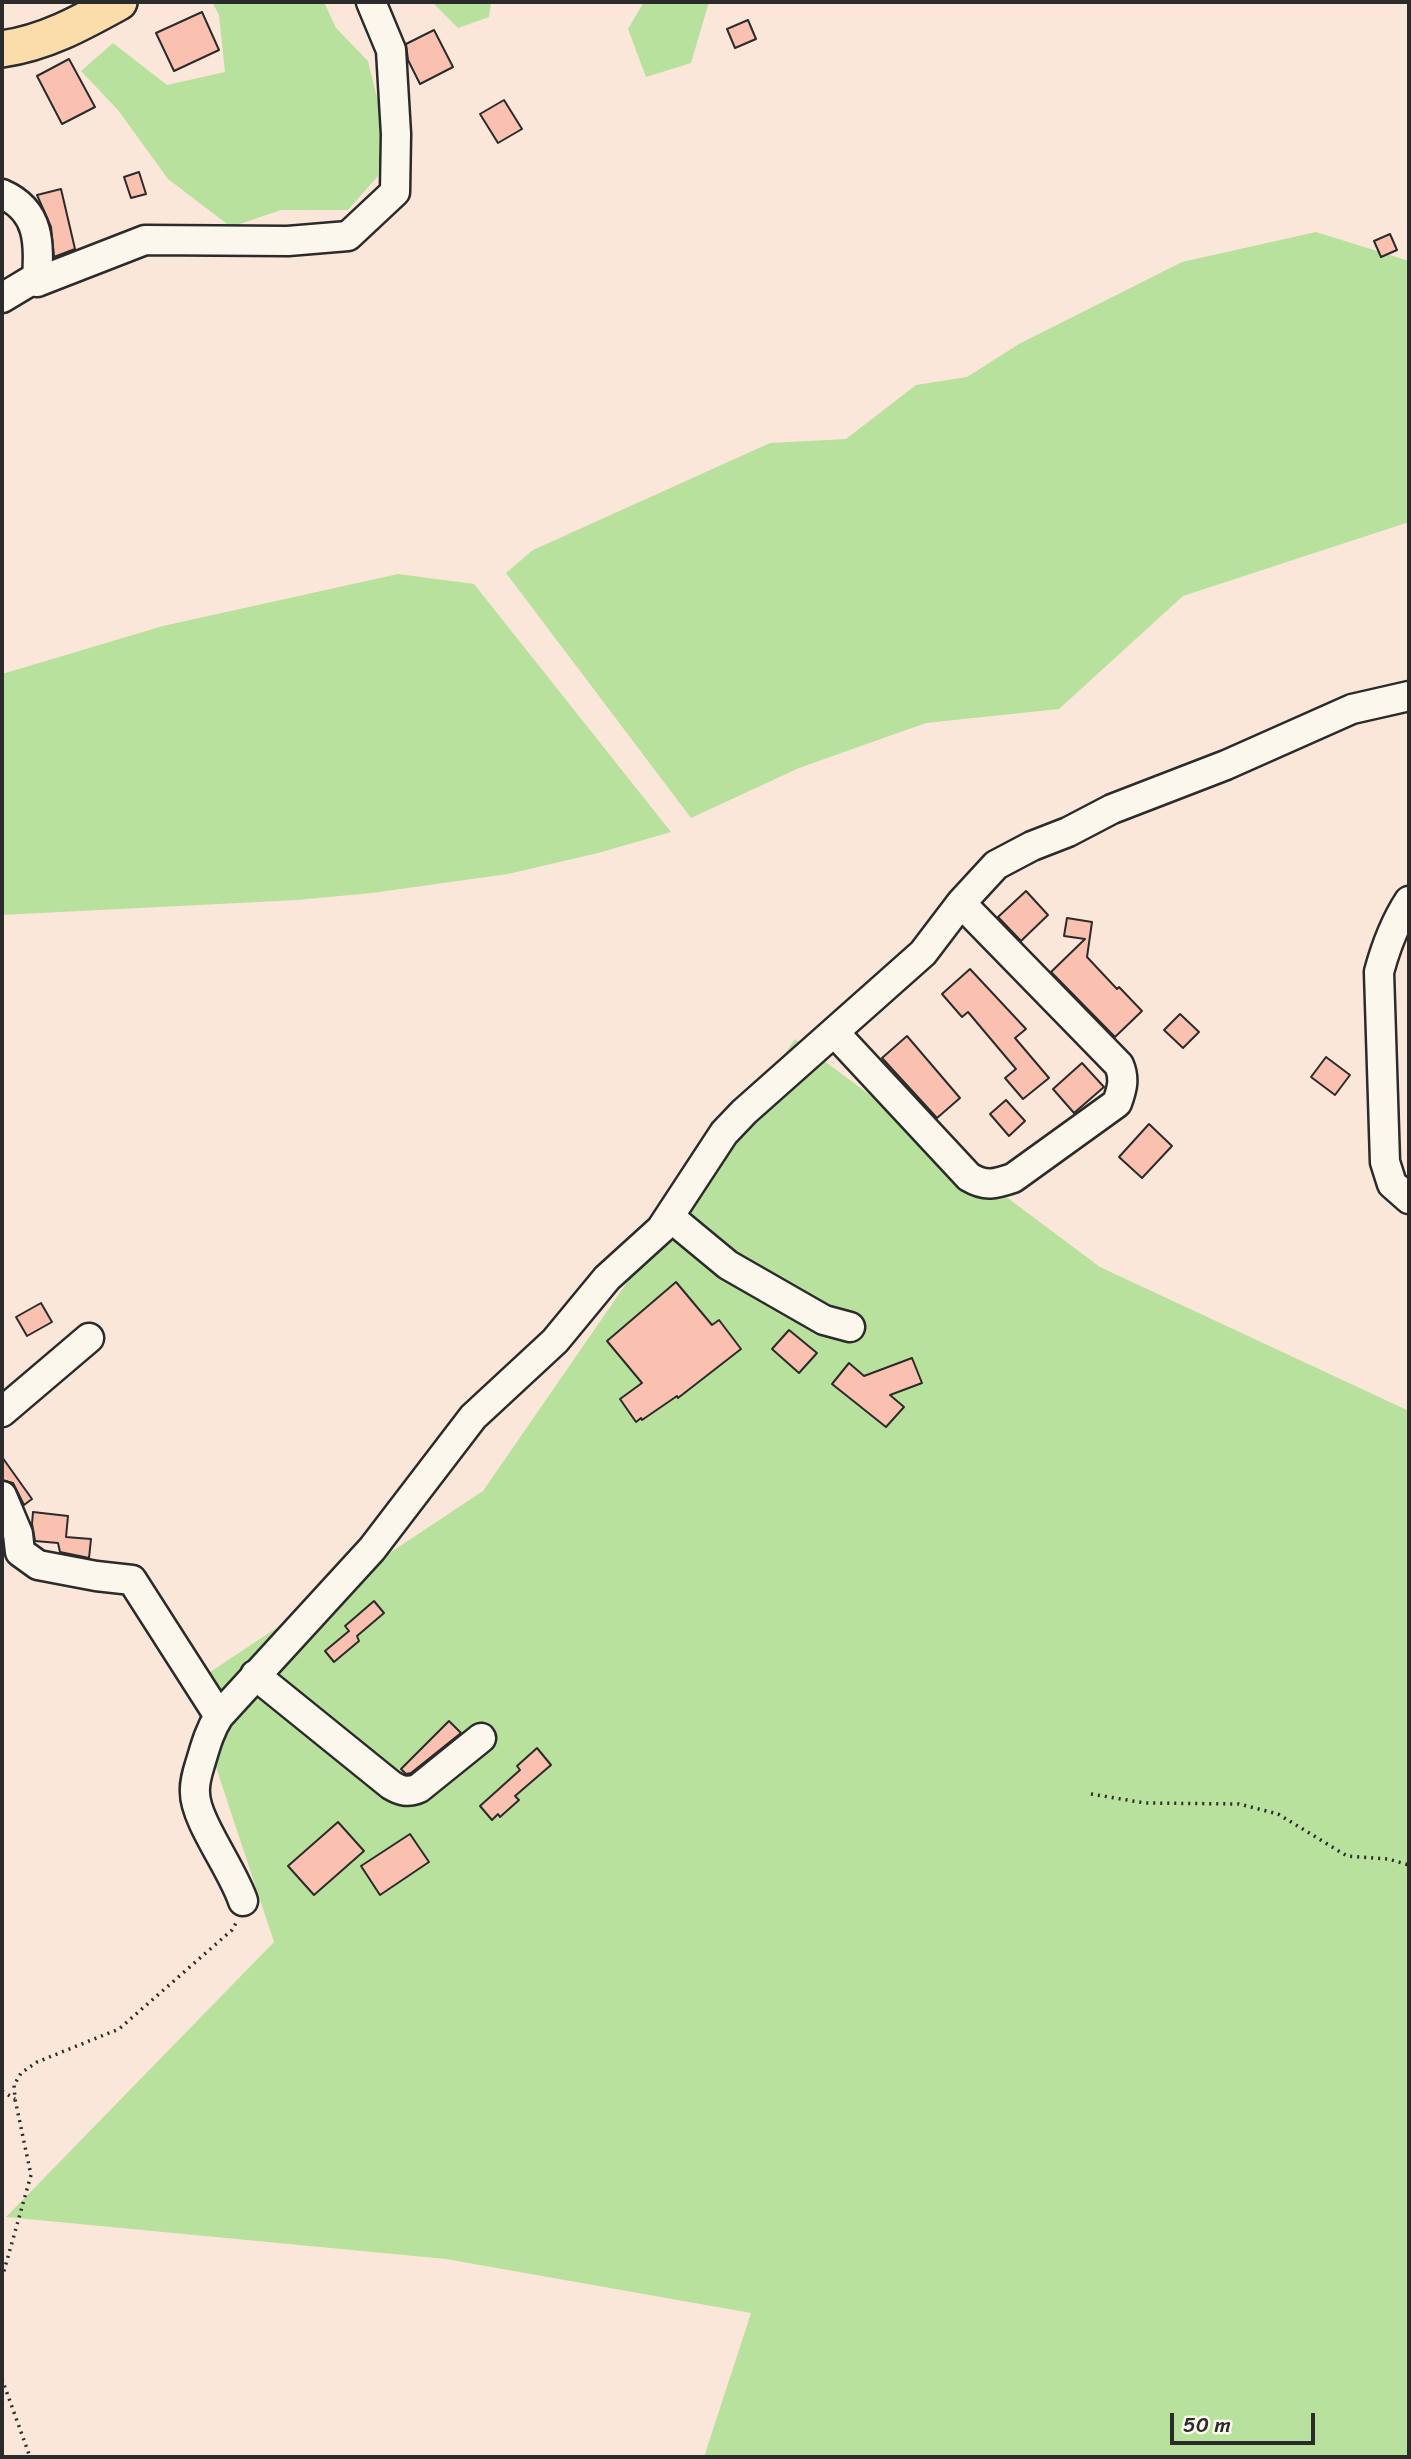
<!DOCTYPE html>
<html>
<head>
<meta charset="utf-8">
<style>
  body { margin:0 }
  #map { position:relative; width:1411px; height:2459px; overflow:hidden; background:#fbe7da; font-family:Sriracha,sans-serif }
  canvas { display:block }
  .frame { position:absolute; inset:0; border:4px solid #2b2b2b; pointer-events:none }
  .scale { position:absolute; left:1170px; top:2413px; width:145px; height:32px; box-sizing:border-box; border:4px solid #2b2b2b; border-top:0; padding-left:9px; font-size:21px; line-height:24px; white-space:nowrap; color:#2b2b2b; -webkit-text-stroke:5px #fbf7ec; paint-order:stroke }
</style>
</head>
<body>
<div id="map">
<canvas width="1411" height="2459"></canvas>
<div class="frame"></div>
<div class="scale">50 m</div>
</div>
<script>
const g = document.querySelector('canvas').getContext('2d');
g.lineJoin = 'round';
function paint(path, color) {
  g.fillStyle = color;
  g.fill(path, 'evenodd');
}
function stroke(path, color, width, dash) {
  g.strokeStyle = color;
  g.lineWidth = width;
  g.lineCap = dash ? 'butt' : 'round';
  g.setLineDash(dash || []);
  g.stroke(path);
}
const green = new Path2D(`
  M212,2H324L336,28L368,61L382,118L378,176L348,210H281L231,227L168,179L118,110L81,71L113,43L167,85L225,72L219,15Z
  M432,2H491L489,17L458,28Z
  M644,2H709L691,63L646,77L628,29Z
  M1316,232L1409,261V522L1183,596L1059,709L926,723L799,768L691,818L506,573L533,550L770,443L846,439L916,385L967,377L1019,344L1182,262Z
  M398,574L474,584L671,832L598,853L508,874L372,893L297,900L2,915V674L163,626Z
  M795,1039L1100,1267L1409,1411V2457H704L751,2313L446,2259L6,2217L274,1942L189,1686L483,1491Z`);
const building = new Path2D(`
  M202,12L219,50L174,71L156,33Z
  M748,20L756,39L735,48L727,29Z
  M434,30L453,67L420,84L408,60L406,44Z
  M69,59L95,107L62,124L37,76Z
  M504,100L522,129L498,143L480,114Z
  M139,172L146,194L131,198L124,177Z
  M61,189L75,249L54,257L51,227L37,195Z
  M1390,234L1397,250L1381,257L1374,241Z
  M1026,891L1048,915L1021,941L998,917Z
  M1067,918L1092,922L1087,957L1117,989L1119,987L1142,1011L1115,1037L1051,972L1085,939L1064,936Z
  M970,969L1026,1029L1015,1038L1049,1078L1023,1099L1005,1078L1016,1069L968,1012L962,1017L942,994Z
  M1180,1014L1199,1032L1183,1048L1164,1030Z
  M907,1036L960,1098L937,1118L882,1058Z
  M1326,1057L1350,1075L1335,1095L1311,1077Z
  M1082,1063L1104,1087L1074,1113L1053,1089Z
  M1006,1100L1025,1121L1009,1136L990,1114Z
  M1149,1124L1172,1146L1142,1178L1119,1157Z
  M676,1282L712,1325L719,1320L741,1349L678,1398L677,1396L642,1420L641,1418L636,1422L620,1399L642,1383L607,1341Z
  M41,1303L52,1322L27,1336L16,1317Z
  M789,1330L817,1353L799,1373L772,1349Z
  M912,1358L922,1383L890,1395L904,1407L886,1427L832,1384L849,1363L864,1376Z
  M2,1457L32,1499L24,1505L13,1483L2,1480Z
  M33,1512L68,1516L66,1537L91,1539L89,1558L60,1552L58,1543L35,1541L32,1524Z
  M374,1601L384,1613L357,1636L359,1641L334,1662L325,1651L349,1631L345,1626Z
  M449,1721L461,1733L411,1773L406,1774L401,1769Z
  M537,1748L551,1765L515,1796L519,1800L500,1817L498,1814L492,1820L480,1806L520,1770L517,1766Z
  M338,1822L364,1851L314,1895L288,1866Z
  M410,1834L429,1862L380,1895L361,1866Z`);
const path = new Path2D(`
  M1091,1794L1145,1803L1239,1804L1278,1814L1347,1856L1388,1859L1409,1865
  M2,2091L15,2099
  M2,2278L31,2175L15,2099L14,2085L21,2073L37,2062L119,2029L232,1930L236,1923
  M2,2379L30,2457`);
const minor = new Path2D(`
  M2,194C41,211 39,244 37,282L32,280L2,298
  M37,282L145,240L288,241L348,236L395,192L396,134L391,50L371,2
  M1409,901C1394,924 1386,946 1379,972L1385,1162L1392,1184L1409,1199
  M834,1032L969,1177C986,1187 995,1184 1013,1178L1117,1103C1122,1089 1125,1079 1119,1065L961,903
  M670,1217L728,1265L824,1320L850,1327
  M2,1412L89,1338
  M2,1496L18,1534L20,1552L38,1565L96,1576L132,1580L219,1716
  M255,1675L391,1785C401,1791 408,1793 419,1788L481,1738
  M243,1901C233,1870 195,1820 195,1793C194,1782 198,1771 201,1761C206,1744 210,1730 219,1716L372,1549L473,1417L555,1341L607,1278L661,1229L724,1133L744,1112L923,953L961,903L996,865L1032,846L1068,832L1112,809L1226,765L1352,709L1409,696`);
const major = new Path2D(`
  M2,49C45,43 81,23 119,2`);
paint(green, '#b8e19d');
paint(building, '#fac1b0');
stroke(building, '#2b2b2b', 2);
stroke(minor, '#2b2b2b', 33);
stroke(major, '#2b2b2b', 40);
stroke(path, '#2b2b2b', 3.5, [2, 5]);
stroke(minor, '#fbf7ec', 28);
stroke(major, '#faddab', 35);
</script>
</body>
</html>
